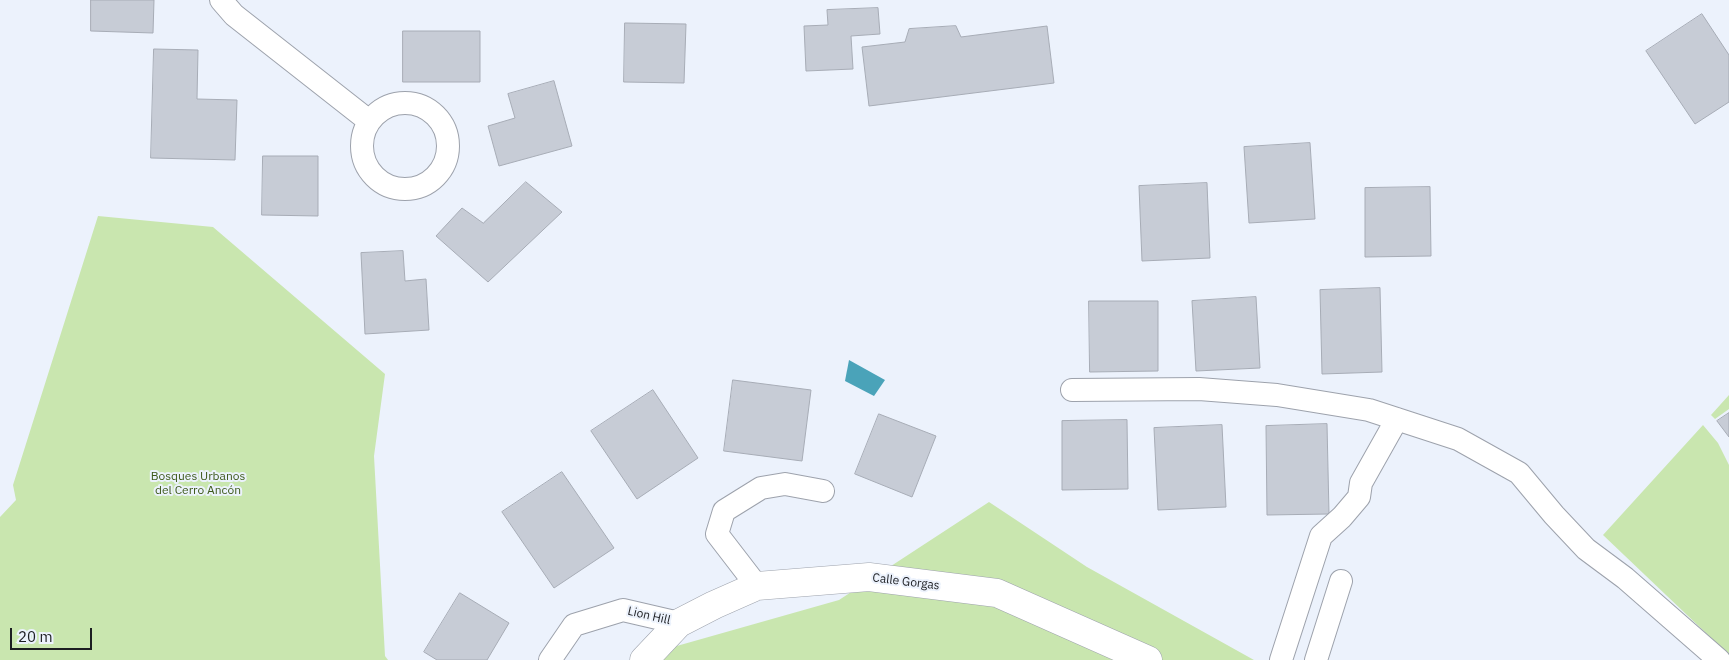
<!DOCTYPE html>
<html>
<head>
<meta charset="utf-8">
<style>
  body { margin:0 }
  #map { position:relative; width:1729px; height:660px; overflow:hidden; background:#ecf2fc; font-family:"IBM Plex Sans",sans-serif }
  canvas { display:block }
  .scale { position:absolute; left:10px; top:628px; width:82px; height:22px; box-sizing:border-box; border:2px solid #1c1e22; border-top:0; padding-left:6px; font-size:15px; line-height:18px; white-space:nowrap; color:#1c1e22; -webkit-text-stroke:4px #ecf2fc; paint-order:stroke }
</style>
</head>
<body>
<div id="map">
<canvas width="1729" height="660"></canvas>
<div class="scale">20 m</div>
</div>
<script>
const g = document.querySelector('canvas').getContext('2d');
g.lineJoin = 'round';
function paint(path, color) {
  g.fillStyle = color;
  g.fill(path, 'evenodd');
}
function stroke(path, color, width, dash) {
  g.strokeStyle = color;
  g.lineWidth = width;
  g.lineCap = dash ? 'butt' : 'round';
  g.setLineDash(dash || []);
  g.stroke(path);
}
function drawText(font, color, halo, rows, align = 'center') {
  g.font = font + ' "IBM Plex Sans",sans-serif';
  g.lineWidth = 4;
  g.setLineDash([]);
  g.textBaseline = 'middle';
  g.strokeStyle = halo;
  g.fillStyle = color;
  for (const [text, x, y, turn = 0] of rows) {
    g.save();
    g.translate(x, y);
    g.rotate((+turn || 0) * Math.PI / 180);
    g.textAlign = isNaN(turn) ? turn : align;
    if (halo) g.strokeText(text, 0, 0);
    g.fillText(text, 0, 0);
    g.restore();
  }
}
const green = new Path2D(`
  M98,216L213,227L385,374L374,456L385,656L388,660H0V517L16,500L13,485Z
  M1729,395V409L1715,419L1711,415Z
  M1703,425L1718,443L1729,465V655L1603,535Z
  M989,502L1087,567L1254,660H642L645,655L839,600Z`);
const water = new Path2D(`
  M849,360L885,380L874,396L845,381Z`);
const building = new Path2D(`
  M91,0H154L153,33L91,31Z
  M878,8L880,34L851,36L853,69L806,71L804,26L828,25L827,10Z
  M1702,14L1729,55V102L1695,124L1646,51Z
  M625,23L686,24L684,83L624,82Z
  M956,26L961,37L1047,26L1054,83L869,106L862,47L905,42L909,29Z
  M403,31H480V82H403Z
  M154,49L198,50L197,99L237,100L235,160L151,158Z
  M554,81L572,146L499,166L488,126L515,118L508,94Z
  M1310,143L1315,219L1249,223L1244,147Z
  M263,156H318V216L262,215Z
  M526,182L562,212L488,282L436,236L462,208L483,223Z
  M1207,183L1210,258L1142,261L1139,186Z
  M1430,187L1431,256L1365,257V188Z
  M403,251L405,281L426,279L429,330L365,334L361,253Z
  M1380,288L1382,372L1322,374L1320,290Z
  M1256,297L1260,368L1196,371L1192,301Z
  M1089,301H1158V371L1090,372Z
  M733,380L811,390L802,461L724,451Z
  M653,390L698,458L637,499L591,431Z
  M1729,413V437L1717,421Z
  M879,414L936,436L912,497L855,474Z
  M1127,420L1128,489L1062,490V421Z
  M1327,424L1329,514L1267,515L1266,426Z
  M1222,425L1226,507L1158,510L1154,428Z
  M562,472L614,548L554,588L502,512Z
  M460,593L509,623L487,660H437L424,652Z`);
const street = new Path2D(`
  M221,0L234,15L369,121
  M362 146a43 43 0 1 1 86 0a43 43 0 1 1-86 0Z
  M1072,390L1199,389L1277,395L1369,410L1458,439L1519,473L1554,515L1586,549L1625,578L1719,660
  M757,586L717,534L724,511L761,488L785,484L823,491
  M550,660L574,625L623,610L679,623
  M1281,660L1321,536L1342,517L1359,497L1361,483L1397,419
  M1316,660L1341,581`);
const secondary = new Path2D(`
  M644,660L679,623L714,605L757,586L869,577L997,593L1148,660`);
const parkNames = [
  ["Bosques Urbanos",198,477],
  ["del Cerro Ancón",198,491]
];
const streetNames = [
  ["Calle Gorgas",906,582,7],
  ["Lion Hill",649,616,13]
];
paint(green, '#c9e6af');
paint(water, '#4aa3b9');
paint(building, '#c7ccd6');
stroke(building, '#a7acb6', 1);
stroke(street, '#9da2ac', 24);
stroke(secondary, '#9da2ac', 29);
stroke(street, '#fff', 22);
stroke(secondary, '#fff', 28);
drawText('12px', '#3c5819', '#ecf2fc', parkNames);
drawText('12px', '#1c1e22', '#ecf2fc', streetNames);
</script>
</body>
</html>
